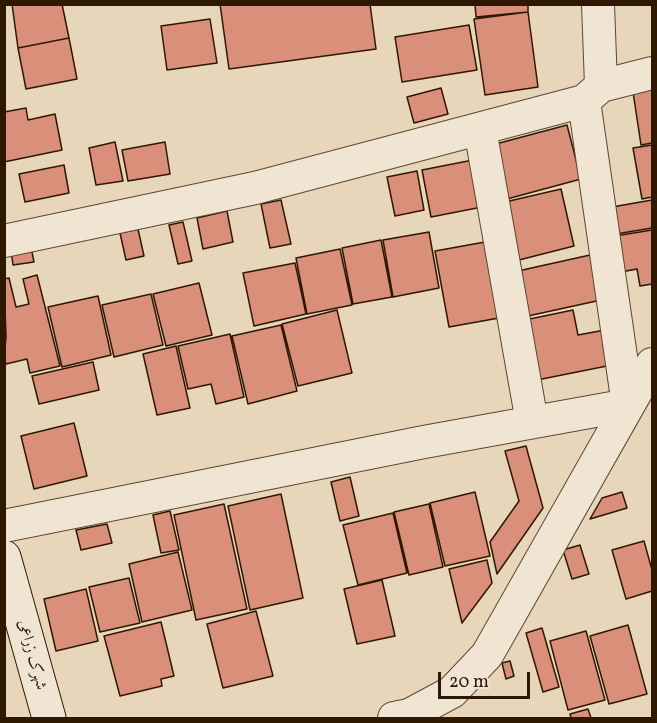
<!DOCTYPE html>
<html>
<head>
<meta charset="utf-8">
<style>
  body { margin:0 }
  #map { position:relative; width:657px; height:723px; overflow:hidden; background:#e8d6ba; font-family:Vollkorn,serif }
  canvas { display:block }
  .frame { position:absolute; inset:0; border:6px solid #2e1802; pointer-events:none }
  .scale { position:absolute; left:438px; top:672px; width:92px; height:27px; box-sizing:border-box; border:3px solid #2e1802; border-top:0; padding-left:8px; font-size:18px; line-height:21px; white-space:nowrap; color:#2e1802; -webkit-text-stroke:4px #f0e4d2; paint-order:stroke }
</style>
</head>
<body>
<div id="map">
<canvas width="657" height="723"></canvas>
<div class="frame"></div>
<div class="scale">20 m</div>
</div>
<script>
const g = document.querySelector('canvas').getContext('2d');
g.lineJoin = 'round';
function paint(path, color) {
  g.fillStyle = color;
  g.fill(path, 'evenodd');
}
function stroke(path, color, width, dash) {
  g.strokeStyle = color;
  g.lineWidth = width;
  g.lineCap = dash ? 'butt' : 'round';
  g.setLineDash(dash || []);
  g.stroke(path);
}
function drawText(font, color, halo, rows, align = 'center') {
  g.font = font + ' Vollkorn,Amiri,serif';
  g.lineWidth = 4.5;
  g.setLineDash([]);
  g.textBaseline = 'middle';
  g.strokeStyle = halo;
  g.fillStyle = color;
  for (const [text, x, y, turn = 0] of rows) {
    g.save();
    g.translate(x, y);
    g.rotate((+turn || 0) * Math.PI / 180);
    g.textAlign = isNaN(turn) ? turn : align;
    if (halo) g.strokeText(text, 0, 0);
    g.fillText(text, 0, 0);
    g.restore();
  }
}
const building = new Path2D(`
  M12,4H62L69,38L18,48Z
  M220,4H370L376,49L229,69Z
  M475,4H528V12L476,17Z
  M528,12L538,87L485,95L474,19Z
  M210,19L217,63L167,70L161,26Z
  M469,25L477,70L402,82L395,37Z
  M69,38L77,79L26,89L18,48Z
  M441,88L448,114L414,123L407,97Z
  M652,89V143L641,145L633,92Z
  M26,108L28,120L55,114L62,150L4,162V112Z
  M567,125L581,179L507,199L492,145Z
  M115,142L123,181L96,185L89,148Z
  M165,142L170,174L128,181L122,150Z
  M652,145V197L642,199L633,148Z
  M473,160L482,207L431,217L422,170Z
  M64,165L69,193L25,202L19,174Z
  M417,171L424,210L395,216L387,177Z
  M561,189L574,246L519,260L505,202Z
  M281,200L291,244L270,248L261,204Z
  M652,200V228L616,234L612,207Z
  M227,211L233,242L203,249L197,218Z
  M183,222L192,261L178,264L169,225Z
  M138,229L144,256L126,260L120,233Z
  M652,230V284L640,286L637,269L621,272L615,236Z
  M429,232L439,288L393,297L383,240Z
  M381,240L392,297L353,304L342,248Z
  M485,242L499,318L449,327L435,251Z
  M31,247L34,262L13,265L11,250Z
  M340,249L352,305L307,314L296,258Z
  M590,255L601,300L528,316L518,271Z
  M295,263L306,314L254,326L243,273Z
  M37,275L60,366L30,373L27,359L6,364L4,357L6,337L4,279L9,278L16,307L29,304L23,279Z
  M199,283L212,335L166,346L153,294Z
  M151,294L163,345L114,357L102,305Z
  M98,296L111,355L62,367L48,307Z
  M337,310L352,373L298,386L282,324Z
  M573,310L578,335L605,330L612,365L537,380L525,320Z
  M281,325L297,391L248,404L232,336Z
  M230,334L244,397L216,404L211,384L188,389L178,346Z
  M176,346L190,408L157,415L143,354Z
  M93,362L99,390L39,404L32,376Z
  M74,423L87,476L34,489L21,436Z
  M526,446L543,508L497,574L490,542L519,501L505,451Z
  M350,477L359,516L340,521L331,482Z
  M475,492L490,556L445,566L430,503Z
  M622,492L627,508L590,519L602,498Z
  M281,494L303,598L250,610L228,506Z
  M224,504L247,609L196,620L174,515Z
  M429,504L443,567L409,575L394,512Z
  M170,511L179,550L161,553L153,515Z
  M393,513L407,573L358,585L343,525Z
  M107,524L112,543L81,550L76,530Z
  M644,541L652,570V591L626,599L612,550Z
  M580,545L589,574L572,579L563,550Z
  M178,552L192,610L142,622L129,564Z
  M487,560L492,583L462,623L449,569Z
  M129,578L140,623L100,632L89,587Z
  M382,580L395,636L357,644L344,589Z
  M86,589L98,641L56,651L44,599Z
  M256,611L273,676L223,688L207,624Z
  M161,622L174,676L161,679L162,686L120,696L104,636Z
  M628,625L647,694L609,704L590,636Z
  M542,628L559,687L543,692L526,633Z
  M586,631L605,700L568,710L550,641Z
  M510,661L514,676L506,679L502,663Z
  M588,709L591,718H571L570,714Z`);
const street = new Path2D(`
  M598,4L601,86
  M480,129L532,422
  M4,241L255,188L584,101L601,86L652,73
  M4,526L424,442L628,405L584,101
  M394,718L409,715L452,692L487,655L652,364`);
const secondary = new Path2D(`
  M4,557L49,718`);
const streetNames = [
  ["شهرک زراعی",31,655,75]
];
paint(building, '#d98f7a');
stroke(building, '#2e1802', 1.5);
stroke(street, '#5c4830', 34);
stroke(secondary, '#2e1802', 35);
stroke(street, '#f0e4d2', 32);
stroke(secondary, '#f0e4d2', 33);
drawText('16px', '#2e1802', '#f0e4d2', streetNames);
</script>
</body>
</html>
